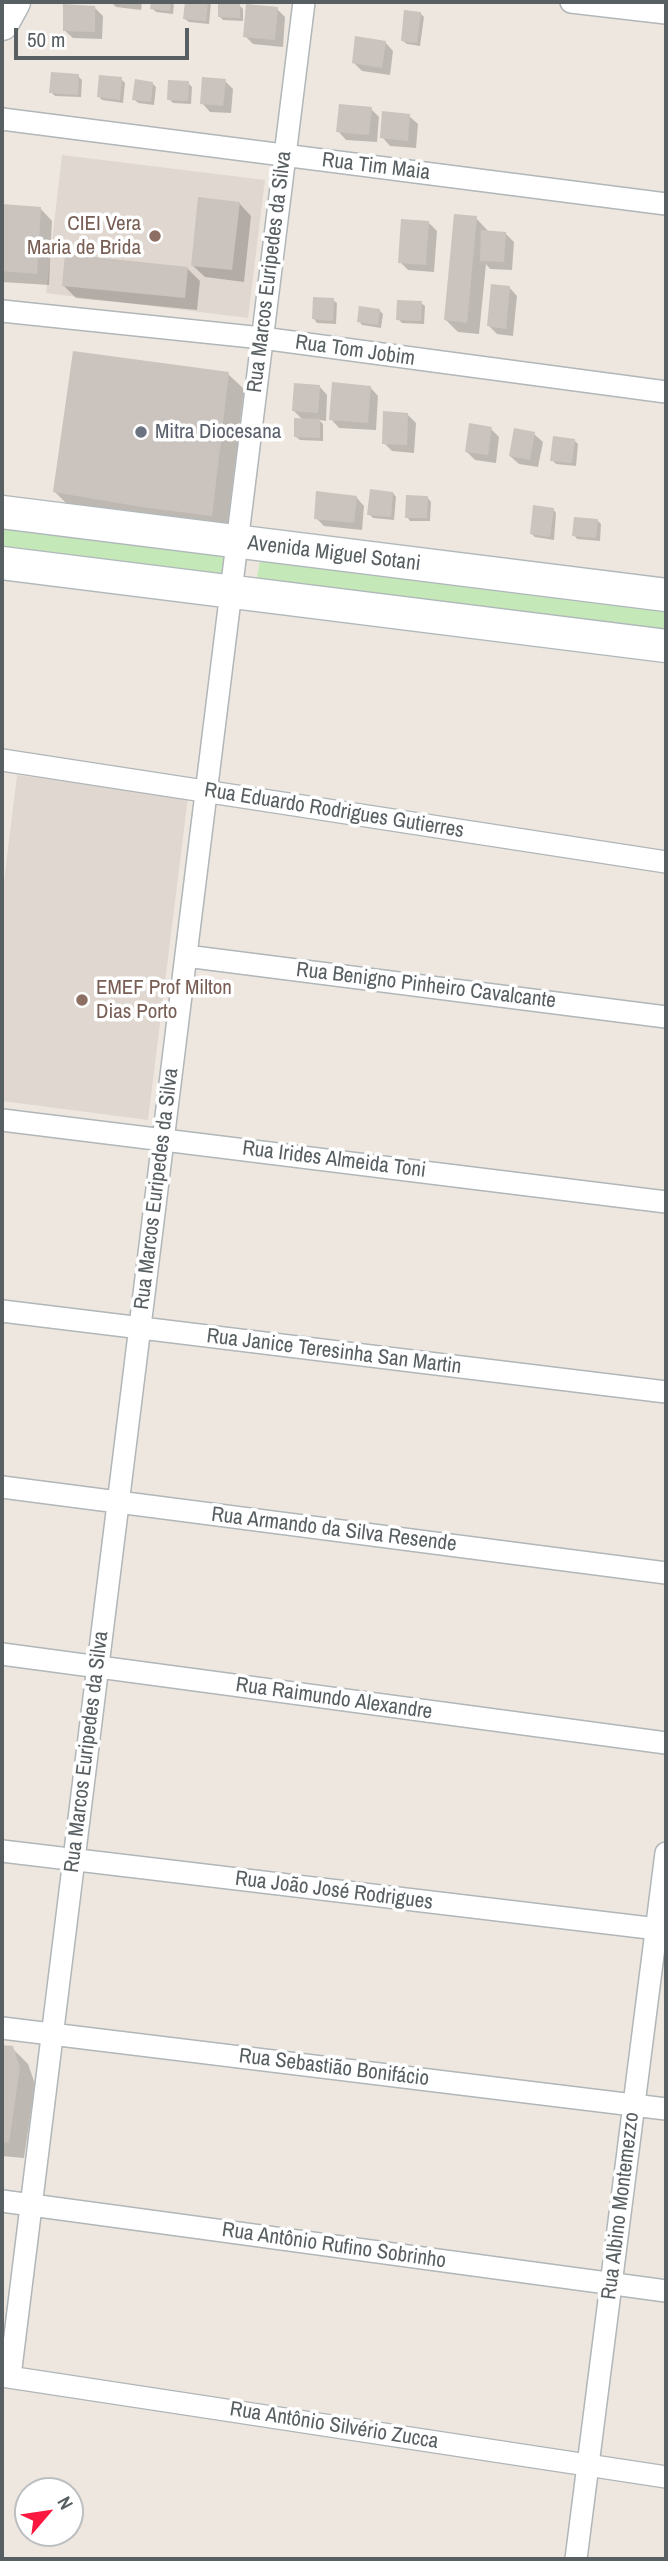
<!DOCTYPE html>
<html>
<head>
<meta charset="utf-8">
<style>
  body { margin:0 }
  #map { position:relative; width:668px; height:2561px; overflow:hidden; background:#eee7df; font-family:"Archivo Narrow",sans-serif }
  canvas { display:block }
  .frame { position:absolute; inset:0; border:4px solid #585f62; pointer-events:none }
  .north { position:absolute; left:14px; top:2477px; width:70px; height:70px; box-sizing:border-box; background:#fff; border:2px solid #bcbfc0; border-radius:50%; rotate:61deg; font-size:19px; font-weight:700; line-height:28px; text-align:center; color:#585f62 }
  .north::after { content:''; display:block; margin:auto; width:24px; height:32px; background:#fb1840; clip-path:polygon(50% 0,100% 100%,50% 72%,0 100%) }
  .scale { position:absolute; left:14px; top:28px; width:175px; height:32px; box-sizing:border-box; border:4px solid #585f62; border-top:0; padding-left:9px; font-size:21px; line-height:24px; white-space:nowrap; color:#585f62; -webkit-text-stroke:5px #fff; paint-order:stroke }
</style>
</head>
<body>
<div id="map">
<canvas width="668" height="2561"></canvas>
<div class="frame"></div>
<div class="north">N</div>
<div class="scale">50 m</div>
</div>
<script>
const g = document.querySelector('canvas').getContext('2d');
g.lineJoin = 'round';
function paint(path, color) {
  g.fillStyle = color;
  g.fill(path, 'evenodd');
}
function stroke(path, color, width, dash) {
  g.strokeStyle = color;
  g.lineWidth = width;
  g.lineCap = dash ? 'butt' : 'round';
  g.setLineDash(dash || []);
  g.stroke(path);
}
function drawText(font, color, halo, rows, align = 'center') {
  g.font = font + ' "Archivo Narrow",sans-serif';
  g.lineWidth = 7;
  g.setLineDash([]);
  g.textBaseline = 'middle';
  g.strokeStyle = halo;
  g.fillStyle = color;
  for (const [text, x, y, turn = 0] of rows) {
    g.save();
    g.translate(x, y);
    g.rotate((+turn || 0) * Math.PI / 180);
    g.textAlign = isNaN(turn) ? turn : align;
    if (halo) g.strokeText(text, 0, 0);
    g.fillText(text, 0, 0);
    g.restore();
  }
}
const education = new Path2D(`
  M62,155L265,180L248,318L46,293Z
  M17,775L188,797L148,1120L2,1101V898Z`);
const green = new Path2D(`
  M2,520L223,555L225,561L224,570L213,578L2,548Z
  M267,556L666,605V638L262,585L257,577L260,561Z`);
const shadow = new Path2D(`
  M111,2H142L141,10L116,7Z
  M152,2H174L173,14L156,12L152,8Z
  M186,2H211L209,24L189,22L185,19Z
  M239,5L243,9V21L223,20L219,16Z
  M94,7L103,16L102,39L73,38L64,30Z
  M277,9L285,17L283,47L253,44L245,36Z
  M420,13L424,17L420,46L407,44L403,41Z
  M385,42L393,51L390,75L362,71L354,63Z
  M78,76L82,80L81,97L55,96L51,92Z
  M121,79L125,83L123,103L102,100L99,97Z
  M225,81L233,89L231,113L210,112L202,103Z
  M152,83L156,87L154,105L138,103L134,99Z
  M188,83L192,87L191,104L173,103L169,99Z
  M371,109L379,117L377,142L346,140L338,131Z
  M409,116L418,124L416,148L390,146L382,137Z
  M239,203L251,216L244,282L205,277L192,265Z
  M2,206L40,208L52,221L49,285L2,282Z
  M476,218L489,232L505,233L514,242L512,270L490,269L486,264L479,334L458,332L446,320Z
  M429,223L437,231L434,272L408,270L400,262Z
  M187,268L200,281L197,310L76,298L63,285Z
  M509,287L517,296L513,336L497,334L489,326Z
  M333,300L337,303L336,324L317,323L314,319Z
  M421,303L425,306L424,324L402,323L398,319Z
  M379,310L383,314L381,328L362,325L359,321Z
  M228,374L244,389L227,531L70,507L54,491Z
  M319,386L327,395L326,421L319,420L323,424V441L300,440L296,437L303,420L294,411Z
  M370,387L378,396L376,430L339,428L331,419Z
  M407,414L416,423L414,453L392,451L384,443Z
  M491,429L499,437L496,463L475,460L467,452Z
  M534,434L543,442L538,467L519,464L510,456Z
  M574,440L578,444L576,466L556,464L552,460Z
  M393,493L396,497L394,520L373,518L369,514Z
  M356,497L364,506L362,530L324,526L316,518Z
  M428,498L431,502L430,521H410L407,517Z
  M553,509L556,513L554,540L535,537L532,534Z
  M597,520L601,524L600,541L577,539L574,535Z
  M2,2046L12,2048L28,2064L35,2084L24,2158L2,2156Z`);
const building = new Path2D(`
  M151,2H171L170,11L150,9Z
  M185,2H208L206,21L183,19Z
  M218,3L240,4V18L218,17Z
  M63,4L95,6V32L63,31Z
  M246,4L278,7L275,40L243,37Z
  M404,10L421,12L417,43L401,41Z
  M355,36L386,41L382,68L352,63Z
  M51,72L79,74L78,95L49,93Z
  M99,75L122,77L120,100L97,97Z
  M202,77L226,79L223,106L200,104Z
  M135,79L153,82L151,102L132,100Z
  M168,80L189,81L188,101L167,100Z
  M339,104L372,107L369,135L336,132Z
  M382,111L410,114L408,141L380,138Z
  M198,197L240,202L232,270L191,266Z
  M2,204L41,207L37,274L2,271Z
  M454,214L477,216L467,323L444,320Z
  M401,219L429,221L426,265L398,263Z
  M481,230L506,232L504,262L480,261Z
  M65,254L188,267L185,298L62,286Z
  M491,284L510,286L506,329L487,326Z
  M313,297L334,298L333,321L312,319Z
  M397,300L422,301L421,321L396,320Z
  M359,306L380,309L378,325L357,322Z
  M73,351L229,372L212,516L142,507L53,492Z
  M332,382L371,386L368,423L329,420Z
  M294,383L320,385L318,413L292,411Z
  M383,411L408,413L407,445L382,444Z
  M294,418L320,419V438L294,437Z
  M469,423L492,427L488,455L465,452Z
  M514,428L535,432L530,460L509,456Z
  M553,436L575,439L572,463L550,461Z
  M370,489L393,492L391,517L367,515Z
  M316,491L357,496L354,523L314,519Z
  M406,495L428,496L427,518H405Z
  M533,505L554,508L550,537L530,534Z
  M574,517L598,519L596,538L572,536Z
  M2,2045L13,2046L20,2067L9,2143L2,2142Z`);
const street = new Path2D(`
  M571,2L666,13
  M2,119L666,204
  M2,311L262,338L666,392
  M2,760L666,862
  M186,956L666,1017
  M2,1120L666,1202
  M2,1311L666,1392
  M2,1487L666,1573
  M2,1654L666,1743
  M2,1851L666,1930
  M2,2028L666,2109
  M2,2201L666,2291
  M2,2376L666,2477
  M10,2376L304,2
  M576,2559L666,1853`);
const secondary = new Path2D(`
  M2,24L14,2
  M2,512L666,595
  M2,563L666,646`);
const markers = [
  [155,236,7,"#8d6e63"],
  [141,432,7,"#6b7280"],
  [82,1000,7,"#8d6e63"]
];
const streetNames = [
  ["Rua Tim Maia",376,167,7],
  ["Rua Marcos Euripedes da Silva",270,272,-83],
  ["Rua Tom Jobim",355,351,8],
  ["Avenida Miguel Sotani",334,554,7],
  ["Rua Eduardo Rodrigues Gutierres",334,811,9],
  ["Rua Benigno Pinheiro Cavalcante",426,986,7],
  ["Rua Irides Almeida Toni",334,1160,7],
  ["Rua Marcos Euripedes da Silva",157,1189,-83],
  ["Rua Janice Teresinha San Martin",334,1352,7],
  ["Rua Armando da Silva Resende",334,1530,7],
  ["Rua Raimundo Alexandre",334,1699,8],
  ["Rua Marcos Euripedes da Silva",87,1752,-83],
  ["Rua João José Rodrigues",334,1891,7],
  ["Rua Sebastião Bonifácio",334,2068,7],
  ["Rua Albino Montemezzo",621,2206,-83],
  ["Rua Antônio Rufino Sobrinho",334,2246,8],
  ["Rua Antônio Silvério Zucca",334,2426,9]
];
const educationNames = [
  ["CIEI Vera",141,224],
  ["Maria de Brida",141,248],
  ["EMEF Prof Milton",96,988,"left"],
  ["Dias Porto",96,1012,"left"]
];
const worshipNames = [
  ["Mitra Diocesana",155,432]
];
paint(education, '#e0d8d0');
paint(green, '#c5e8b8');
paint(shadow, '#0003');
paint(building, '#cac3be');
stroke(street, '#b1b6b9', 24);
stroke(secondary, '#b1b8bc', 35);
stroke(street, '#fff', 21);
stroke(secondary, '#fff', 32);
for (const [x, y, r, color] of markers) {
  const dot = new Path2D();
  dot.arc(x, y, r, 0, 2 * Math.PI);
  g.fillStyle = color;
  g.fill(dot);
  stroke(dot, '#fff', 2.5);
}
drawText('21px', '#585f62', '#fff', streetNames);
drawText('21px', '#785e54', '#fff', educationNames, 'right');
drawText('21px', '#5b616d', '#fff', worshipNames, 'left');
</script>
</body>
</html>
